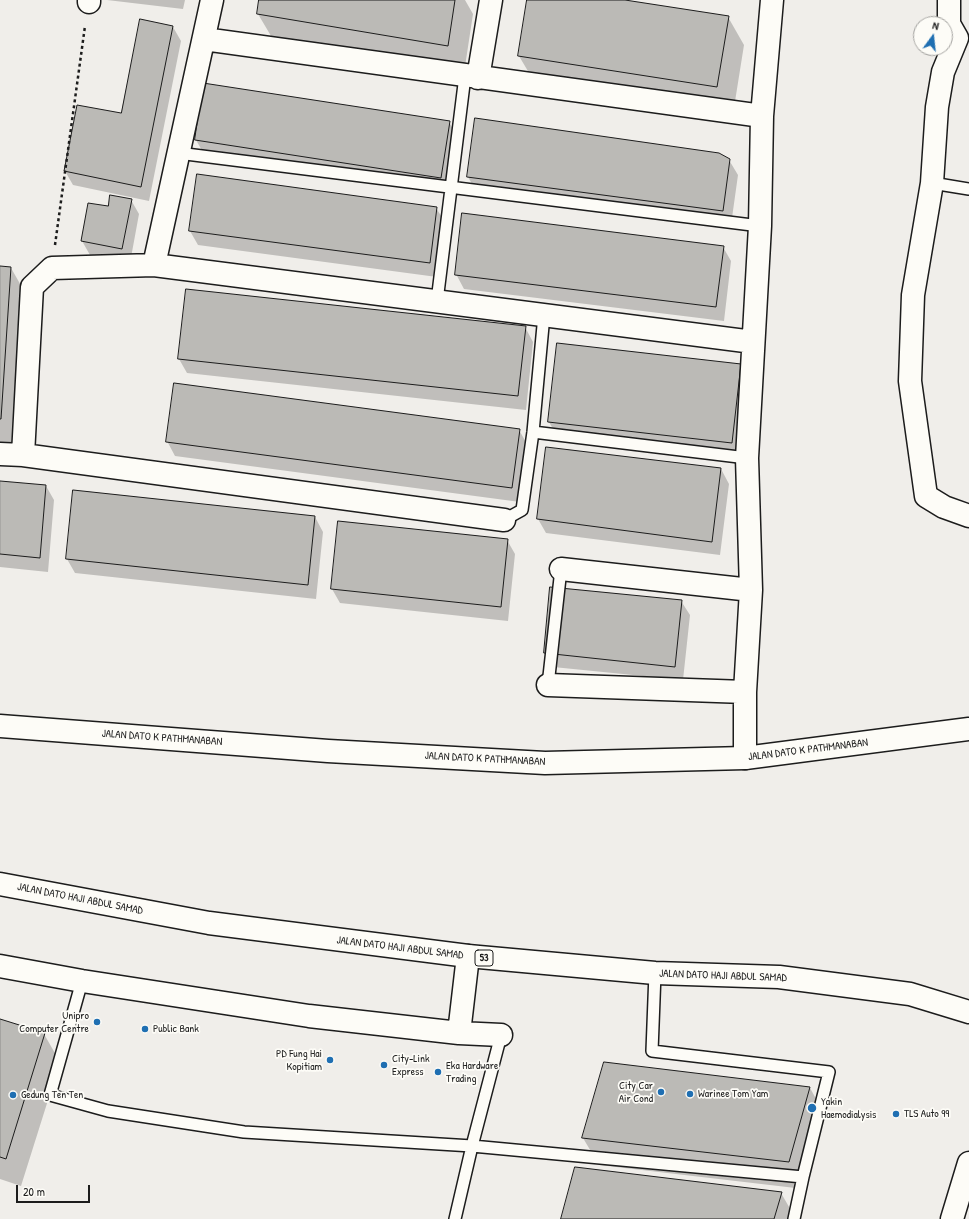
<!DOCTYPE html>
<html>
<head>
<meta charset="utf-8">
<style>
  body { margin:0 }
  #map { position:relative; width:969px; height:1219px; overflow:hidden; background:#f0eeea; font-family:"Patrick Hand",sans-serif }
  canvas { display:block }
  .north { position:absolute; left:913px; top:16px; width:40px; height:40px; box-sizing:border-box; background:#fdfcf7; border:1px solid #a3a29f; border-radius:50%; rotate:15deg; font-size:11px; font-weight:700; line-height:16px; text-align:center; color:#1c1c1c }
  .north::after { content:''; display:block; margin:auto; width:14px; height:18px; background:#1f6fb2; clip-path:polygon(50% 0,100% 100%,50% 72%,0 100%) }
  .scale { position:absolute; left:16px; top:1185px; width:74px; height:18px; box-sizing:border-box; border:2px solid #1c1c1c; border-top:0; padding-left:5px; font-size:12px; line-height:14px; white-space:nowrap; color:#1c1c1c; -webkit-text-stroke:3px #fdfcf7; paint-order:stroke }
</style>
</head>
<body>
<div id="map">
<canvas width="969" height="1219"></canvas>
<div class="north">N</div>
<div class="scale">20 m</div>
</div>
<script>
const g = document.querySelector('canvas').getContext('2d');
g.lineJoin = 'round';
function paint(path, color) {
  g.fillStyle = color;
  g.fill(path, 'evenodd');
}
function stroke(path, color, width, dash) {
  g.strokeStyle = color;
  g.lineWidth = width;
  g.lineCap = dash ? 'butt' : 'round';
  g.setLineDash(dash || []);
  g.stroke(path);
}
function drawText(font, color, halo, rows, align = 'center') {
  g.font = font + ' "Patrick Hand",sans-serif';
  g.lineWidth = 3.5;
  g.setLineDash([]);
  g.textBaseline = 'middle';
  g.strokeStyle = halo;
  g.fillStyle = color;
  for (const [text, x, y, turn = 0] of rows) {
    g.save();
    g.translate(x, y);
    g.rotate((+turn || 0) * Math.PI / 180);
    g.textAlign = isNaN(turn) ? turn : align;
    if (halo) g.strokeText(text, 0, 0);
    g.fillText(text, 0, 0);
    g.restore();
  }
}
const shadow = new Path2D(`
  M107,0H185L183,9Z
  M260,0H465L473,14L464,73L274,41L258,14Z
  M528,0H619L728,17L744,45L733,114L535,83L519,56Z
  M141,21L173,27L181,41L149,201L73,185L65,171L122,115Z
  M449,122L457,136L449,192L204,154L196,140Z
  M729,160L738,175L731,225L476,191L468,177Z
  M131,200L139,214L130,263L90,255L82,241L109,208Z
  M436,208L445,222L437,277L198,245L190,231Z
  M723,247L731,261L724,321L464,289L456,274Z
  M0,267L11,268L27,296L17,446L0,445Z
  M525,327L533,342L526,410L187,373L179,359Z
  M740,365L749,379L740,456L557,436L549,422Z
  M519,430L527,444L520,502L175,456L167,441Z
  M721,469L729,484L720,555L546,533L538,519Z
  M0,482L46,486L54,500L48,572L0,567Z
  M315,517L323,532L316,599L75,573L67,559Z
  M507,540L515,554L508,621L340,603L332,589Z
  M551,588L681,601L690,615L683,680L553,667L545,653Z
  M0,1020L44,1034L60,1062L21,1186L0,1179Z
  M810,1088L825,1115L804,1189L599,1165L583,1138Z
  M781,1193L796,1219H562Z`);
const building = new Path2D(`
  M259,0H455L448,46L257,14Z
  M527,0H625L729,16L717,87L518,56Z
  M140,19L173,26L141,187L64,171L77,105L121,113Z
  M203,83L450,121L441,178L195,140Z
  M475,118L719,153L730,159L723,211L467,177Z
  M197,174L437,207L430,263L189,231Z
  M110,195L132,199L122,249L81,241L88,203L108,206Z
  M462,213L724,246L716,307L455,275Z
  M0,266L11,267L1,419H0Z
  M186,289L526,326L518,396L178,359Z
  M557,343L741,364L732,443L548,422Z
  M174,383L520,429L512,488L166,442Z
  M546,447L721,468L712,542L537,519Z
  M0,481L46,485L40,558L0,554Z
  M73,490L315,516L308,585L66,559Z
  M338,521L508,539L501,607L331,589Z
  M550,587L682,600L675,667L544,653Z
  M0,1019L45,1033L6,1159L0,1157Z
  M604,1062L810,1087L789,1162L582,1138Z
  M575,1167L782,1192L774,1219H561Z`);
const path = new Path2D(`
  M55,245L85,26`);
const service = new Path2D(`
  M178,153L760,226
  M932,183L969,189
  M437,301L465,76
  M533,432L747,458
  M504,520L522,510L533,432L544,315
  M548,685L561,569
  M655,973L652,1051L829,1072L803,1177L794,1219
  M82,981L50,1095L108,1111L244,1132L472,1146L803,1177
  M455,1219L472,1146L501,1035`);
const minor = new Path2D(`
  M949,0V24L957,38L943,72L937,107L932,183L913,295L910,381L926,496L944,507L969,516
  M89,2V0
  M204,39L762,116
  M478,78L491,0
  M154,265L212,0
  M0,454L23,455L504,520
  M23,455L32,287L52,268L154,265L753,342
  M561,569L751,590
  M548,685L745,692
  M745,758V692L751,590L747,458L760,226L762,116L772,0
  M0,966L82,981L309,1016L459,1033L468,956
  M459,1033L501,1035`);
const tertiary = new Path2D(`
  M0,726L328,751L545,763L745,758L969,729
  M952,1219L969,1163`);
const primary = new Path2D(`
  M0,884L209,923L468,956L655,973L779,977L910,994L969,1012`);
const markers = [
  [97,1022,4,"#1f6fb2"],
  [145,1029,4,"#1f6fb2"],
  [330,1060,4,"#1f6fb2"],
  [384,1065,4,"#1f6fb2"],
  [438,1072,4,"#1f6fb2"],
  [661,1092,4,"#1f6fb2"],
  [690,1094,4,"#1f6fb2"],
  [13,1095,4,"#1f6fb2"],
  [812,1108,5,"#1f6fb2"],
  [896,1114,4,"#1f6fb2"]
];
const shields = [
  [484,958,18]
];
const shieldNames = [
  ["53",484,958]
];
const streetNames = [
  ["JALAN DATO K PATHMANABAN",162,738,4],
  ["JALAN DATO K PATHMANABAN",808,750,-7],
  ["JALAN DATO K PATHMANABAN",485,759,3],
  ["JALAN DATO HAJI ABDUL SAMAD",80,899,11],
  ["JALAN DATO HAJI ABDUL SAMAD",400,948,7],
  ["JALAN DATO HAJI ABDUL SAMAD",723,976,2]
];
const poiNames = [
  ["Unipro",89,1016,"right"],
  ["Computer Centre",89,1029,"right"],
  ["Public Bank",153,1029],
  ["PD Fung Hai",322,1054,"right"],
  ["Kopitiam",322,1067,"right"],
  ["City-Link",392,1059],
  ["Express",392,1072],
  ["Eka Hardware",446,1066],
  ["Trading",446,1079],
  ["City Car",653,1086,"right"],
  ["Air Cond",653,1099,"right"],
  ["Warinee Tom Yam",698,1094],
  ["Gedung Ten Ten",21,1095],
  ["Yakin",821,1102],
  ["Haemodialysis",821,1115],
  ["TLS Auto 99",904,1114]
];
paint(shadow, '#0003');
paint(building, '#bbbab6');
stroke(building, '#1c1c1c', 1);
stroke(service, '#1c1c1c', 14);
stroke(minor, '#1c1c1c', 25);
stroke(tertiary, '#1c1c1c', 25);
stroke(primary, '#1c1c1c', 25);
stroke(path, '#1c1c1c', 2.5, [3, 3]);
stroke(service, '#fdfcf7', 11);
stroke(minor, '#fdfcf7', 22);
stroke(tertiary, '#fdfcf7', 22);
stroke(primary, '#fdfcf7', 22);
for (const [x, y, r, color] of markers) {
  const dot = new Path2D();
  dot.arc(x, y, r, 0, 2 * Math.PI);
  g.fillStyle = color;
  g.fill(dot);
  stroke(dot, '#fdfcf7', 1.5);
}
for (const [x, y, w] of shields) {
  const box = new Path2D();
  box.roundRect(x - w / 2, y - 8, w, 16, 3);
  g.fillStyle = '#fdfcf7';
  g.fill(box);
  stroke(box, '#1c1c1c', 1);
}
drawText('bold 10px', '#1c1c1c', null, shieldNames);
drawText('11px', '#1c1c1c', '#fdfcf7', streetNames);
drawText('11px', '#1c1c1c', '#fdfcf7', poiNames, 'left');
</script>
</body>
</html>
